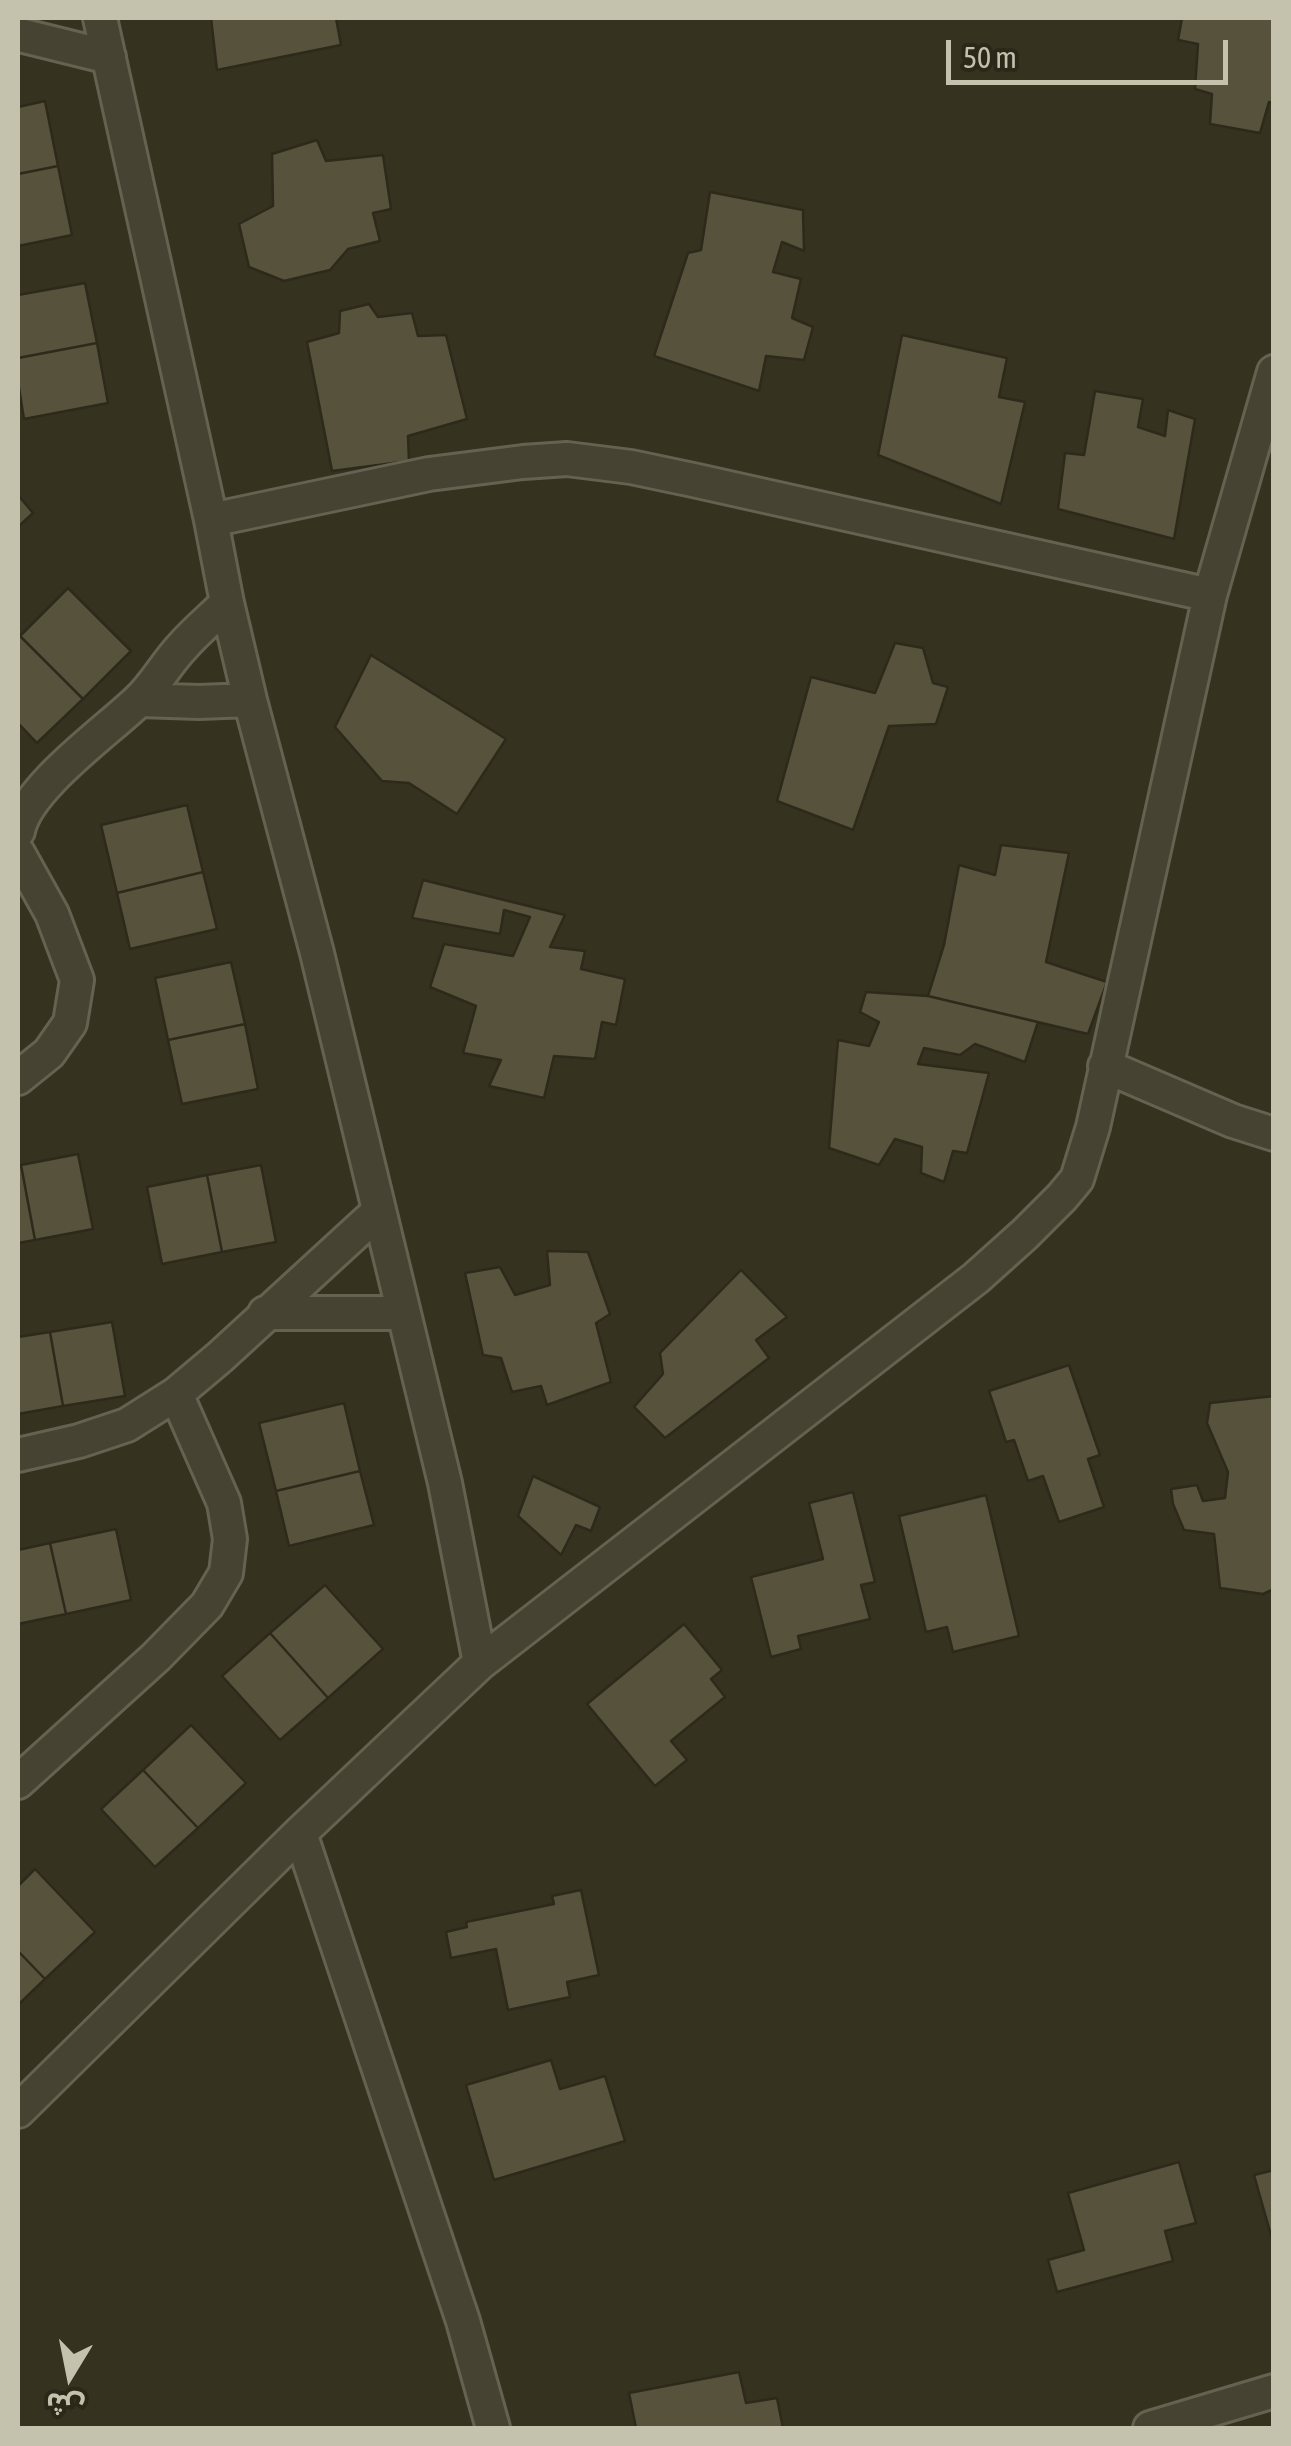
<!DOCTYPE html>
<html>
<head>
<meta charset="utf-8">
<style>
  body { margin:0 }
  #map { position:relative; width:1291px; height:2446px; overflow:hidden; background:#363220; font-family:"Asap Condensed","Noto Sans Arabic",sans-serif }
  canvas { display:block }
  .frame { position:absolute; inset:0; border:20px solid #c4c1ad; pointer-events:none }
  .north { position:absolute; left:20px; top:2326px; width:100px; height:100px; -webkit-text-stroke:8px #2b2819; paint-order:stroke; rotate:190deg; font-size:28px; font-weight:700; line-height:40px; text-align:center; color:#c4c1ad }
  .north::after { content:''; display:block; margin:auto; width:35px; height:45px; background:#c4c1ad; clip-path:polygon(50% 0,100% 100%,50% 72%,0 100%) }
  .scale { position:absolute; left:946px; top:40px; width:282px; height:45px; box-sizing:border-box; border:5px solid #c4c1ad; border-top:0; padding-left:12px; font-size:30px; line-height:35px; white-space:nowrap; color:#c4c1ad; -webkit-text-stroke:8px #2b2819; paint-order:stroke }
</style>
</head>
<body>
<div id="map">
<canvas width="1291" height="2446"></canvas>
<div class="frame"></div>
<div class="north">ش</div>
<div class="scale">50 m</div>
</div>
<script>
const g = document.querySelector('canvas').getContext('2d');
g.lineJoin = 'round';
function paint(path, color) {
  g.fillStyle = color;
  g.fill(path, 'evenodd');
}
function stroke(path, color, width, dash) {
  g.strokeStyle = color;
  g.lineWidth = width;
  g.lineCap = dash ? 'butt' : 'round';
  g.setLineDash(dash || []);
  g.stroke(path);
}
const building = new Path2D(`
  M211,18H336L341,45L217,70Z
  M1182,18H1274V103L1269,102L1260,133L1210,124L1212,94L1195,89L1198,44L1178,40Z
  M45,101L58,166L18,174V107Z
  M317,140L326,161L383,155L391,209L373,213L380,241L348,249L330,270L284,281L249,267L239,224L273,206L272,154Z
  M58,166L72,235L18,246V174Z
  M710,192L803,210L804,251L782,242L773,272L801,279L792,318L813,327L804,360L766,356L759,391L654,356L688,253L701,250Z
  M85,283L97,343L18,358V295Z
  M369,304L378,317L412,313L418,336L446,335L467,419L408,436L409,461L332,471L307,342L339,333L340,311Z
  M902,335L1007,358L999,397L1025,402L1001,504L878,455Z
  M97,343L108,403L24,419L18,382V358Z
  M1095,391L1143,399L1138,427L1165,436L1168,410L1195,419L1174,539L1058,509L1065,453L1084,455Z
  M18,495L33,513L18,527Z
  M68,588L131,651L83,699L20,636Z
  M20,636L83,699L37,743L18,723V638Z
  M895,643L923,648L933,683L948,687L936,724L889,726L853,830L777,801L811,677L875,693Z
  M371,655L506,739L457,814L409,783L382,781L335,727Z
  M187,805L203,872L117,893L101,825Z
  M1001,845L1069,853L1046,962L1107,982L1088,1034L928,996L944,945L959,865L995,875Z
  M203,872L217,929L130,949L117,893Z
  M423,880L565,915L550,947L585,951L581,969L625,979L616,1025L602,1022L595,1059L554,1056L544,1098L489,1086L501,1060L463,1053L476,1006L430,987L444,944L513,956L530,917L504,910L500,934L412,918Z
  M231,962L245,1024L168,1040L155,978Z
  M866,992L928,996L1038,1022L1025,1062L975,1044L960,1055L924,1048L918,1064L989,1073L967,1153L953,1151L944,1182L921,1173L922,1147L895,1139L879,1165L829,1148L838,1040L869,1046L879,1022L860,1012Z
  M245,1024L258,1089L182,1104L168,1040Z
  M78,1154L93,1229L35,1240L21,1165Z
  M21,1165L35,1240L18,1243V1166Z
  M261,1165L276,1242L222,1252L207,1175Z
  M207,1175L222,1252L162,1264L147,1187Z
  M547,1251L588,1252L610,1314L596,1323L611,1382L547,1405L541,1386L512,1392L501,1358L483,1355L465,1273L500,1267L515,1295L550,1285Z
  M741,1270L787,1317L756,1340L769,1358L665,1438L634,1407L663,1374L660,1353Z
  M112,1322L125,1396L63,1406L50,1332Z
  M50,1332L63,1406L18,1414V1337Z
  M1069,1365L1100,1455L1088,1459L1104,1507L1059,1522L1043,1476L1028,1481L1014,1440L1006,1442L989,1391Z
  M1274,1396V1589L1263,1594L1220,1588L1214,1534L1184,1530L1173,1504L1171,1489L1197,1485L1203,1501L1225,1498L1228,1472L1207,1423L1210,1403Z
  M344,1403L360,1471L276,1491L259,1423Z
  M360,1471L374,1525L289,1546L276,1491Z
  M533,1476L600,1507L591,1531L576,1525L561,1555L518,1516Z
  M853,1492L875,1582L861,1585L870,1619L798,1636L801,1649L771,1657L751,1577L823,1559L809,1503Z
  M986,1495L1019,1636L953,1652L947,1627L926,1632L899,1516Z
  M116,1529L131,1600L66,1614L50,1543Z
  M50,1543L66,1614L18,1624V1550Z
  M325,1585L383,1649L328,1698L270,1633Z
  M684,1624L722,1670L711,1679L725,1697L671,1741L687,1760L655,1786L587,1704Z
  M270,1633L328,1698L280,1740L222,1676Z
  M191,1725L246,1783L198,1828L143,1770Z
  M143,1770L198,1828L155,1867L101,1809Z
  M35,1869L95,1932L45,1979L18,1951V1886Z
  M581,1890L599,1975L567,1982L570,1997L508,2010L496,1949L451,1958L446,1932L467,1927L466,1922L554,1904L552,1896Z
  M18,1951L45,1979L18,2005Z
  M551,2060L560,2089L605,2076L625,2141L494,2180L466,2085Z
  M1179,2162L1196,2223L1165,2231L1173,2261L1057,2292L1048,2260L1084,2250L1068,2193Z
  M1274,2170V2246L1254,2175Z
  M739,2372L746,2403L777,2398L783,2428H636L629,2393Z`);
const street = new Path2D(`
  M100,18L211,520L227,603L250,700L317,953L445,1483L480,1663
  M20,35L109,57
  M211,520L429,474L523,462L567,459L631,467L693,480L1210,595
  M140,700L199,702L250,700
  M18,831C26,788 107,731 138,701C155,685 166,664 182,647C196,631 212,618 227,603
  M18,853L52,914L77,980L70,1023L49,1053L18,1078
  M1105,1066L1233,1121L1274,1134
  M265,1313H403
  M18,1455L79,1441L127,1425L176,1394L220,1357L378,1212
  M18,1782L156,1657L207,1605L226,1573L230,1539L224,1503L176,1394
  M300,1833L463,2321L493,2428
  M18,2111L300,1833L480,1663L976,1278L1025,1234L1062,1197L1077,1179L1093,1127L1210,595L1274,372
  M1150,2428L1274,2391`);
paint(building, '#57523c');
stroke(building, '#2d2a1b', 2.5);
stroke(street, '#656251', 38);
stroke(street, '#474333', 32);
</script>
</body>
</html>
